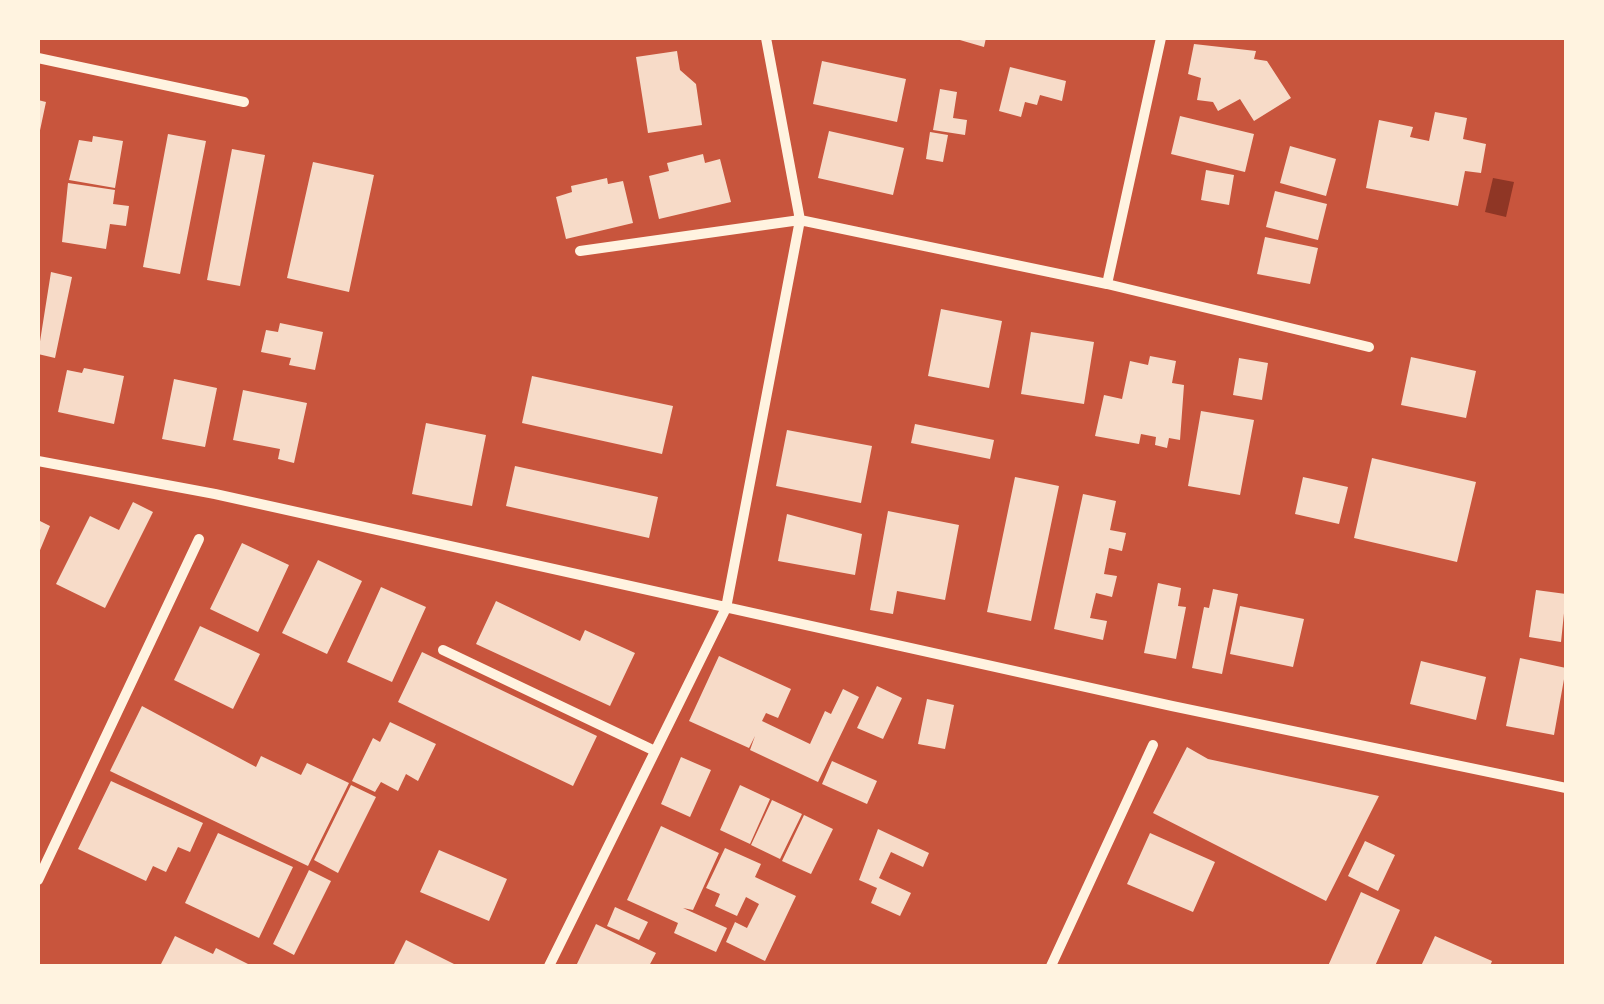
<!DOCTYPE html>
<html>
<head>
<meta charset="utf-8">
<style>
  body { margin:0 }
  #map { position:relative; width:1604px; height:1004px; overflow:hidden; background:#c8553d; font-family:Commissioner,sans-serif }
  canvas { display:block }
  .frame { position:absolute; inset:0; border:40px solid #fff3e0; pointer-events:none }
</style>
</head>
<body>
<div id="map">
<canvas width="1604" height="1004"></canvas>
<div class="frame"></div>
</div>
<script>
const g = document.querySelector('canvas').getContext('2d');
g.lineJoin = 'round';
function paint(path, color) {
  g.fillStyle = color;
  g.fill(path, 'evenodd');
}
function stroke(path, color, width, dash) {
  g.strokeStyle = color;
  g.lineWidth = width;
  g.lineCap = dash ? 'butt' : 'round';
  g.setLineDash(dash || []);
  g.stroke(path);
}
const water = new Path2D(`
  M1493,178L1514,182L1506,217L1485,212Z`);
const building = new Path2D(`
  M953,38H986L984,47Z
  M1194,44L1256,51L1254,59L1267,61L1291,98L1254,121L1240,99L1218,111L1213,102L1197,100L1201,78L1188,74Z
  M677,51L680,70L696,84L702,125L648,133L636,57Z
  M822,61L906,79L897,122L813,104Z
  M1010,67L1066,81L1062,101L1040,95L1037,105L1025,102L1021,117L999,111Z
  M940,89L957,92L953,118L967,120L965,135L933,130Z
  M38,100L46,102L39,135H38Z
  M1435,112L1467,118L1463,139L1486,144L1481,173L1465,171L1458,206L1366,188L1379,120L1413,127L1410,137L1429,141Z
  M1180,116L1254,134L1245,172L1171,154Z
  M829,131L904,148L893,195L818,178Z
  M930,132L948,135L943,162L926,159Z
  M168,134L206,141L180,274L143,267Z
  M93,136L123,141L115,188L69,180L79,140L92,142Z
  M1290,146L1336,159L1326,196L1280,183Z
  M232,149L265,155L240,286L207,280Z
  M703,154L705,163L720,159L731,202L659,219L649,176L669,171L667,163Z
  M313,162L374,175L349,292L287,278Z
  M1206,170L1234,175L1229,205L1201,200Z
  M607,178L608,184L623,181L633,223L566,239L556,197L572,192L571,186Z
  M68,183L115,190L113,204L129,206L126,226L110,224L106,249L62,242Z
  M1275,191L1327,204L1318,240L1266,227Z
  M1265,237L1318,248L1310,284L1257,274Z
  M51,272L72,277L55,358L38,354Z
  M941,309L1002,321L989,388L928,376Z
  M280,323L323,332L315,370L289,365L291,358L261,352L266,330L278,332Z
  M1031,332L1094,342L1084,404L1021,394Z
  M1150,356L1176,361L1172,383L1184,385L1180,440L1169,438L1167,448L1155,445L1156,437L1141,434L1139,444L1095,436L1104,395L1122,399L1130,361L1148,365Z
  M1411,357L1476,371L1466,418L1401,405Z
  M1239,358L1268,363L1262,400L1233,395Z
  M84,368L124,376L114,424L58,412L67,370L82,373Z
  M532,376L673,406L662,454L522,423Z
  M174,379L217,388L205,447L162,439Z
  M243,390L307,403L294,463L278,459L280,449L233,440Z
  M1201,411L1254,420L1240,495L1188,486Z
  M426,423L486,435L472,506L412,494Z
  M915,424L994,440L990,459L911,443Z
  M787,430L872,446L861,503L776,486Z
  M1372,458L1476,482L1457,562L1354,538Z
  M515,466L658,497L649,538L506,506Z
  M1015,477L1059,486L1031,621L987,612Z
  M1303,477L1348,487L1339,524L1295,514Z
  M1083,494L1116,501L1110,530L1126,533L1122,551L1109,548L1104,574L1117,576L1112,597L1096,593L1090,618L1107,621L1103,640L1054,629Z
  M133,502L153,512L105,608L56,584L90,516L119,530Z
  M888,511L959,525L945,600L897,591L893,614L870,610Z
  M787,514L862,534L855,575L778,561Z
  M38,520L50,526L38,555Z
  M242,543L289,565L258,632L210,609Z
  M318,560L362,581L327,654L282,633Z
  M1158,583L1181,588L1178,606L1186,607L1176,659L1144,653Z
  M381,587L426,607L392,682L347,662Z
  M1213,589L1238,594L1222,674L1192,668L1204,607L1209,608Z
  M1536,590L1566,594L1561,642L1529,637Z
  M496,601L580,641L585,630L635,653L610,706L476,644Z
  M1240,606L1304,619L1293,667L1230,654Z
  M200,626L260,654L233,709L174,680Z
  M422,652L597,736L573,786L398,702Z
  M719,656L791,689L778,718L766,713L762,721L810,744L825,711L831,714L843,689L859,697L818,782L750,750L755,736L749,748L689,721Z
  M1520,658L1566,668L1554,735L1506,726Z
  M1421,661L1486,677L1476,720L1410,704Z
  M877,686L902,698L883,739L857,728Z
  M927,699L954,705L945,749L918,744Z
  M142,706L256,767L261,756L301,775L307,763L349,783L308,866L110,771Z
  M390,722L436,744L418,781L406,774L398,791L381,782L375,792L352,781L373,738L380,742Z
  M1187,747L1208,759L1379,796L1326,901L1153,813Z
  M681,757L711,770L690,817L661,804Z
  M832,761L877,781L867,804L822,784Z
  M111,781L203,823L190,852L178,847L166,872L153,866L146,881L78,849Z
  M351,785L376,797L338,873L314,860Z
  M740,785L770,799L750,844L720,830Z
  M772,800L802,814L780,859L751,845Z
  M804,815L833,829L811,874L782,861Z
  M661,826L719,853L693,910L683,908L727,928L716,952L674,933L678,923L627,900Z
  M878,829L929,853L923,867L891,852L879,878L911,893L900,916L871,903L877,888L859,880Z
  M218,833L293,867L259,938L185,903Z
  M1150,833L1215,862L1193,912L1127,884Z
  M1365,841L1395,855L1378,891L1348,876Z
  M725,848L761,864L755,877L796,896L765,961L726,942L735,922L747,928L759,904L746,897L737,916L715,906L720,894L706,888Z
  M439,850L507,879L489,921L420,892Z
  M309,870L331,881L294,955L273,944Z
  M1361,892L1400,910L1375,966H1328Z
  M615,907L648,922L639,940L607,926Z
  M596,924L656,953L649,966H576Z
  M175,936L213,954L216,948L248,964L160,966Z
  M1435,936L1492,961L1490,966H1421Z
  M406,940L458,966H393Z`);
const minor = new Path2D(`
  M38,58L244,102
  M580,251L800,220L1107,284L1369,347
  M1107,284L1161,38
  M38,461L215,494L1172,706L1566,788
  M443,650L655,751
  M38,880L199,539
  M549,966L726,608L800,220L766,38
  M1051,966L1153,745`);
paint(water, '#8f3625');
paint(building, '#f7dbc8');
stroke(minor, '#fff3e0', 10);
</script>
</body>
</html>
